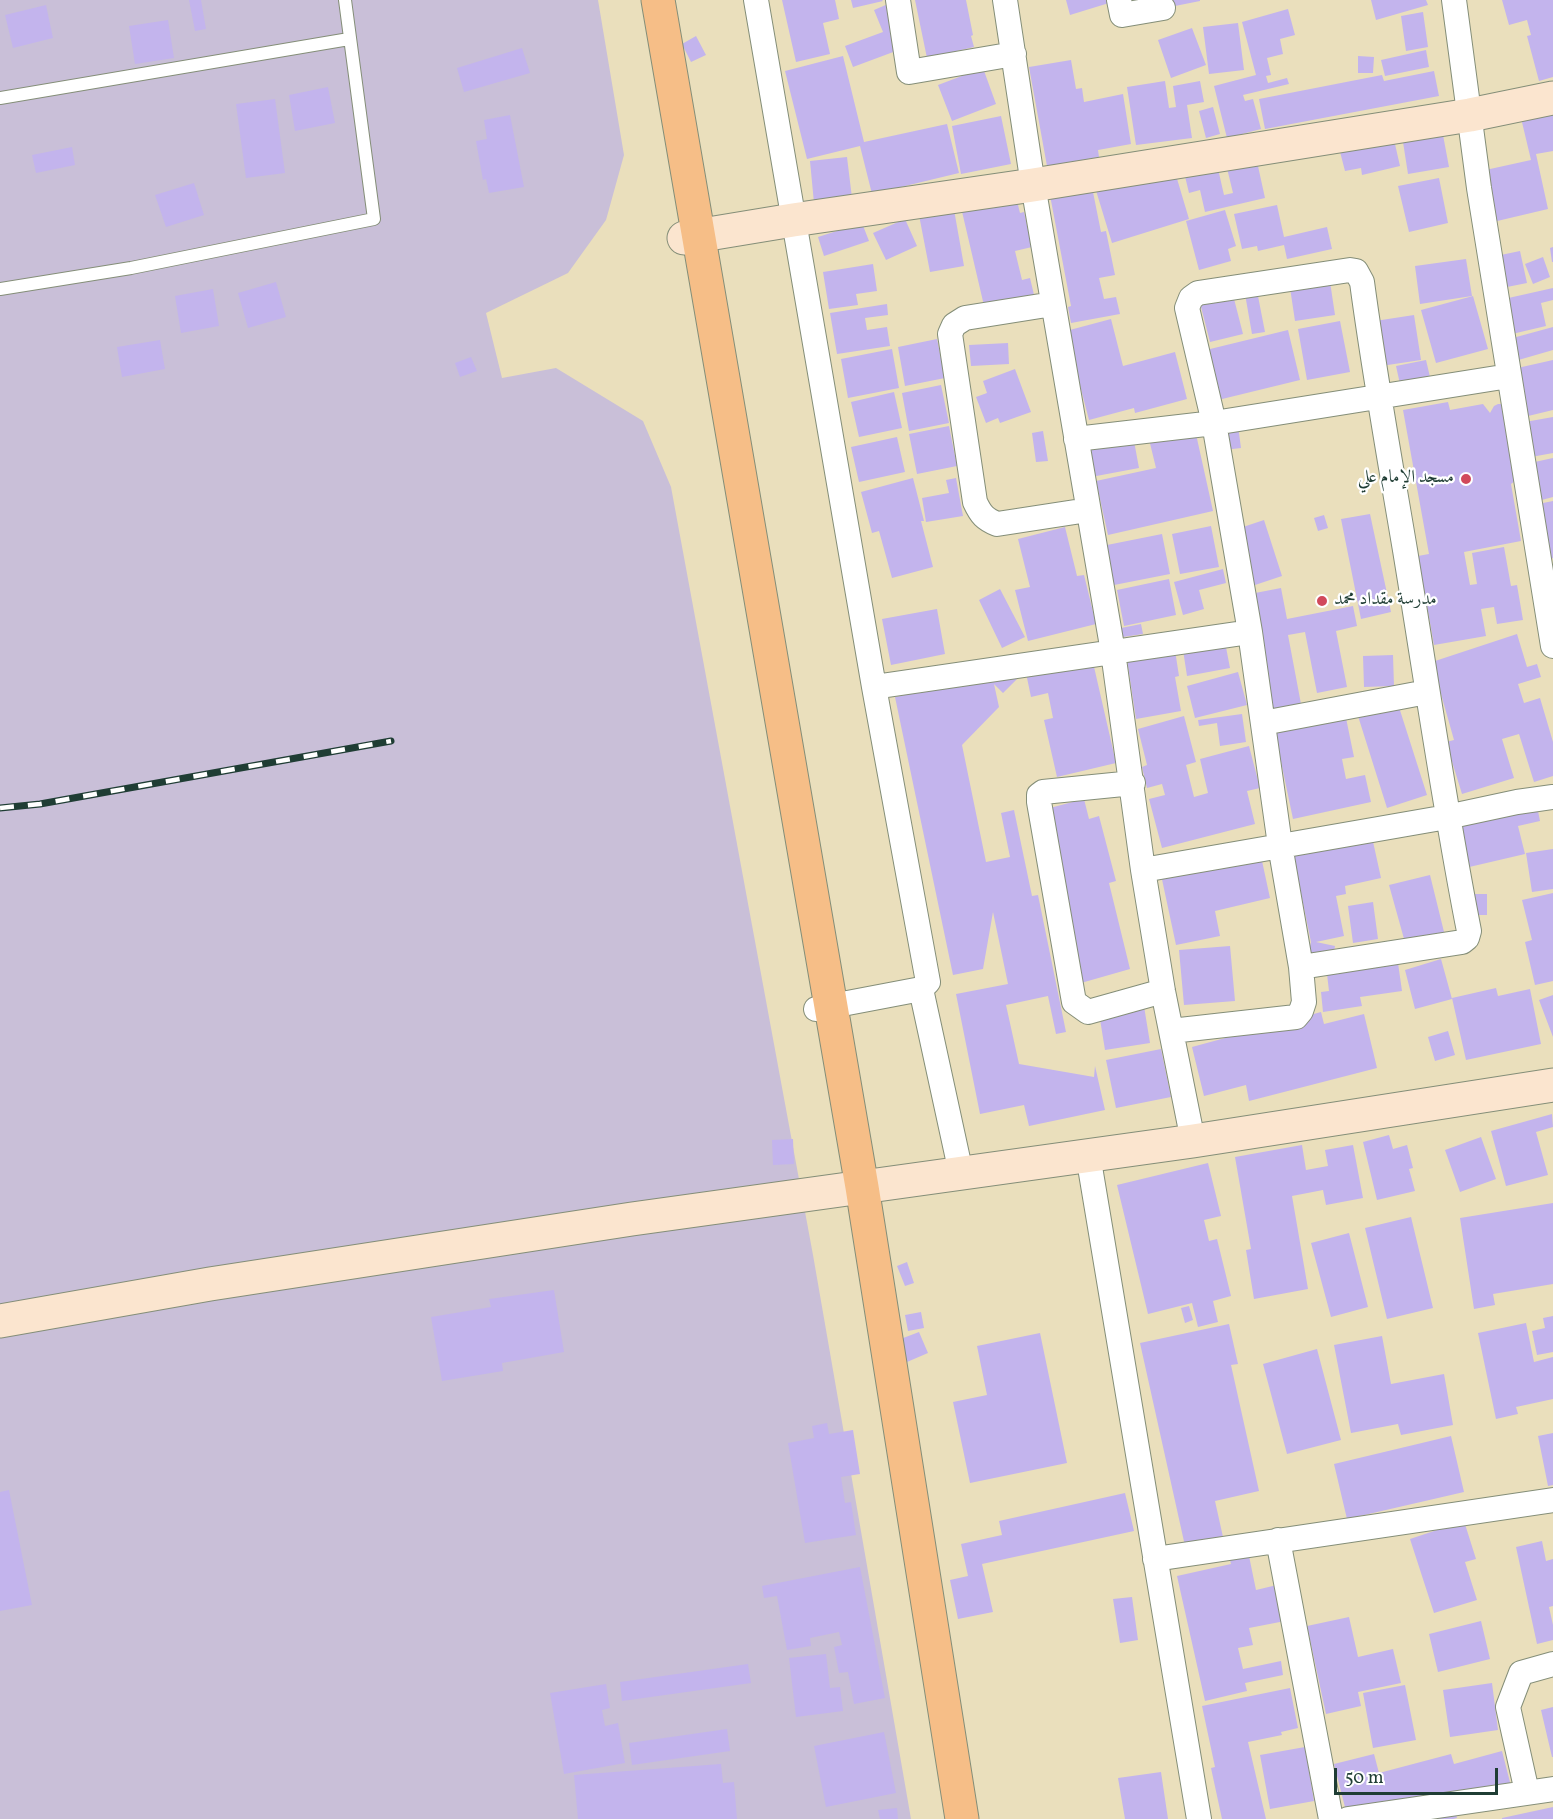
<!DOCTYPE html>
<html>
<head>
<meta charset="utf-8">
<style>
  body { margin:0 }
  #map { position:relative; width:1553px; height:1819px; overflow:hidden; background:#eadfbc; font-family:Vollkorn,serif }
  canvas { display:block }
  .scale { position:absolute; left:1334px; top:1768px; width:164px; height:27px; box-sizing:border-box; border:3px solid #1f3d34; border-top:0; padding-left:8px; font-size:18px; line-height:21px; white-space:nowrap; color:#1f3d34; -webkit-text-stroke:4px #fff; paint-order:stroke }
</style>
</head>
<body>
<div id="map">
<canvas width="1553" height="1819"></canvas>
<div class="scale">50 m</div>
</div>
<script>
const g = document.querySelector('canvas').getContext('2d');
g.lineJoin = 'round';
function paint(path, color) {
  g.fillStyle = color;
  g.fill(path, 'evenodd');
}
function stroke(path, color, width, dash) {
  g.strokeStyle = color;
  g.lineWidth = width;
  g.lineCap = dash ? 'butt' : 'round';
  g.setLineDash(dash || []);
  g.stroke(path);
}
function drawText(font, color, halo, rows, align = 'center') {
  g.font = font + ' Vollkorn,Amiri,serif';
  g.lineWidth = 4.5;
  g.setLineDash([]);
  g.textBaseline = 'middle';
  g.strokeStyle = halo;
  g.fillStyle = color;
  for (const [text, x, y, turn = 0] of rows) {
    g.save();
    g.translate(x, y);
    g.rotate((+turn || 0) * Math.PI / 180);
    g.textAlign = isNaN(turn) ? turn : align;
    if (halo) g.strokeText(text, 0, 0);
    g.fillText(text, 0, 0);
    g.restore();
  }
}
const industrial = new Path2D(`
  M0,0H598L624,155L606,220L568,273L486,313L502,378L556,368L643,421L671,487L813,1255L911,1819H0Z`);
const building = new Path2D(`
  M189,0H201L206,29L195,31Z
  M782,0H835L839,19L823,23L830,54L796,62Z
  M851,0H882L883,1L853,8Z
  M915,0H966L973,35L971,36L974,47L927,58Z
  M1066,0H1108L1109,3L1070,15Z
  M1132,0H1200V1L1175,6V3L1134,11Z
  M1371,0H1426L1428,5L1376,20Z
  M1502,0H1553V77L1539,81L1527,36L1531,35L1527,20L1509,25Z
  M888,4L904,48L853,67L845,46L883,32L874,10Z
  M46,5L53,38L13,48L5,15Z
  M1288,9L1295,35L1280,39L1283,54L1267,58L1271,75L1266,76L1268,83L1287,78L1289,84L1243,95L1245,101L1253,99L1261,129L1227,138L1214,86L1256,75L1242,22Z
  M1423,12L1428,47L1406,51L1401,16Z
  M168,20L174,58L135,64L129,26Z
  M1238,23L1244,70L1209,74L1203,27Z
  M1192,28L1206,65L1171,78L1158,40Z
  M696,36L706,55L691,62L682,44Z
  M522,48L530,73L464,92L457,68Z
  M1426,50L1429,67L1385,76L1381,60Z
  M843,56L864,142L947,124L959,173L872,194L860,146L807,159L785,71Z
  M1358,56L1374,57L1373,73H1358Z
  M1071,60L1076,89L1082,88L1084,102L1123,94L1131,144L1098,150L1099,157L1047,166L1029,67Z
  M983,68L996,104L952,121L938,85Z
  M1434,71L1439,96L1265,129L1259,99L1382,75L1384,81Z
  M1165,81L1169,108L1176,107L1173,86L1200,81L1204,102L1187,105L1192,138L1136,145L1127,87Z
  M328,87L335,123L295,131L289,95Z
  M275,99L285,173L246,178L236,104Z
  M1213,107L1220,134L1206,138L1199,111Z
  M1553,111V151L1536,154L1548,209L1493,222L1481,171L1531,160L1521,118Z
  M510,115L524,187L489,193L486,179L483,180L476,141L487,139L484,120Z
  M1001,116L1011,164L961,174L952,126Z
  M1392,131L1400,166L1362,175L1361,168L1345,171L1338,144Z
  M1443,135L1449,167L1408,174L1403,142Z
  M72,147L75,165L36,173L32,155Z
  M847,157L852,198L814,203L810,161Z
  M1256,157L1265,198L1205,212L1200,190L1189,193L1183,168L1216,160L1224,195L1233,193L1226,164Z
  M1175,172L1189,219L1112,243L1094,184Z
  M1439,178L1448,223L1409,232L1398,186Z
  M1091,182L1101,232L1106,231L1115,275L1099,278L1104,299L1116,297L1120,314L1071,323L1068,307L1071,306L1049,190Z
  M194,183L204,215L166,227L155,195Z
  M1014,189L1020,213L1024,212L1032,247L1015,251L1022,280L1030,278L1035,299L985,310L960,203Z
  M953,204L964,266L930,272L918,210Z
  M1277,205L1284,237L1327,227L1332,249L1287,259L1284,245L1258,251L1257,246L1242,249L1234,214Z
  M1225,210L1236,246L1228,249L1231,261L1199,270L1186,221Z
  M905,219L917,246L886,260L873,233Z
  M862,223L869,241L824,256L818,237Z
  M1553,247V262H1552L1550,248Z
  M1520,251L1527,283L1502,288L1496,256Z
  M1543,257L1550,277L1533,284L1525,264Z
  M1466,259L1472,296L1420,304L1415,266Z
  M873,264L877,291L856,294L858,305L829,309L823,272Z
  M1329,275L1335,315L1295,321L1289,281Z
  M276,282L286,317L248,328L238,293Z
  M1553,288V300L1541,303L1546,326L1512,334L1504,299Z
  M213,289L219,326L181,333L175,296Z
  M1232,291L1243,334L1210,342L1199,299Z
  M1257,291L1265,332L1252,334L1245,294Z
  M1473,296L1488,349L1436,363L1421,310Z
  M887,304L888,315L865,318L867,330L887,327L890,346L837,354L830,313Z
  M1414,315L1421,360L1381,366L1375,321Z
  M1111,319L1123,366L1175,352L1187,399L1135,413L1134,408L1089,420L1066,331Z
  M1340,321L1350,372L1307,380L1298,329Z
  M1553,327V350L1515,361L1509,339Z
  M1288,330L1300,380L1218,400L1206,350Z
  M937,339L945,378L905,386L898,347Z
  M160,340L165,369L122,377L117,347Z
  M1008,343L1009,364L971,366L969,345Z
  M892,349L899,388L848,398L841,359Z
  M471,357L477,371L460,377L455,363Z
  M1426,360L1430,377L1400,384L1396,366Z
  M1553,360V410L1524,417L1513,369Z
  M1015,369L1031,412L1000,423L998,418L986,423L976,397L987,393L983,381Z
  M941,385L949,423L909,431L902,393Z
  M894,392L902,428L859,437L851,402Z
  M1448,402L1450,410L1483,404L1490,413L1494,406L1498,404H1504L1515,481L1511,484L1521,541L1464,552L1470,585L1477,584L1472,553L1504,547L1511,586L1517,585L1523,620L1497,624L1494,607L1481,609L1486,636L1434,645L1418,556L1429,554L1403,410Z
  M1553,417V453L1531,457L1525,422Z
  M1194,425L1213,511L1108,535L1096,481L1156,468L1148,435Z
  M949,426L957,466L917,474L909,434Z
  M1238,426L1241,448L1224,450L1221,428Z
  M1043,431L1048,461L1036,462L1032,433Z
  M897,437L905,472L859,482L851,447Z
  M1134,441L1139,468L1091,477L1086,450Z
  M1553,458V497L1538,501L1530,463Z
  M913,478L924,521H921L933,567L892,578L879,531L872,533L861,492Z
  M956,478L963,516L926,522L922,498L949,493L946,480Z
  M1553,501V558L1551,559L1538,504Z
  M1370,514L1391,612L1361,619L1341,519Z
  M1324,515L1328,528L1318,531L1314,518Z
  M1264,520L1282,576L1252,586L1234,530Z
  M1211,526L1219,567L1180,574L1172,534Z
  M1065,527L1077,576L1084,575L1096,624L1028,641L1015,590L1030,587L1018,539Z
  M1162,534L1170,574L1114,585L1107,545Z
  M1223,569L1226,583L1199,590L1204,609L1183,615L1174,582Z
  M1169,579L1176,615L1124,626L1117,590Z
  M1281,588L1287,619L1353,606L1357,626L1336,631L1347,687L1317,693L1305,632L1288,635L1301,704L1273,709L1250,594Z
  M1000,589L1025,637L1002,648L979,600Z
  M937,609L945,654L891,665L882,619Z
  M1141,624L1143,634L1123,637L1121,628Z
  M1517,634L1527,667L1537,664L1541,677L1518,684L1524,703L1540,698L1553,742V776L1534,782L1519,734L1502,739L1514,778L1462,794L1446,742L1454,740L1432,662Z
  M1225,642L1230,668L1187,676L1183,650Z
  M1174,644L1179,676L1175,677L1181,711L1136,719L1126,653Z
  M1393,655L1394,686L1364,687L1363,656Z
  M1092,658L1116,763L1057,777L1044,720L1053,718L1048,693L1031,697L1026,673Z
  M1238,672L1247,705L1195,718L1187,686Z
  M995,676L1017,679L1003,693L994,684L999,707L962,745L986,862L1010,857L1001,813L1014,810L1032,896L1038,895L1066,1032L1056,1034L1048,996L1006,1005L1019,1064L1094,1077L1095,1066L1105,1110L1029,1126L1024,1105L980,1114L956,994L1008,984L993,912L983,969L953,975L895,697Z
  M1398,704L1427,795L1387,808L1358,716Z
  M1242,714L1246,742L1220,746L1217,723L1199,726L1198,720Z
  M1184,716L1196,762L1186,765L1194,797L1208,793L1200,759L1249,746L1260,788L1247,791L1255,824L1162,848L1149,799L1165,795L1162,784L1147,788L1142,767L1147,765L1138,729Z
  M1346,718L1354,757L1342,759L1346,779L1365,775L1371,802L1293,819L1275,733Z
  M1084,799L1089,819L1099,816L1116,881L1109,883L1130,969L1081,983L1046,809Z
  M1537,806L1540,821L1518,826L1525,854L1465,868L1455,825Z
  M1372,837L1381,878L1345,886L1346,894L1336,896L1344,936L1316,942L1335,946L1332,961L1308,955L1311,942L1291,845Z
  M1259,847L1270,898L1215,911L1220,936L1176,945L1160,870Z
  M1553,849V889L1532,892L1526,853Z
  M1430,875L1445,936L1406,946L1389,885Z
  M1553,893V981L1535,985L1525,942L1532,940L1522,900Z
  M1469,894H1487V915H1469Z
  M1373,902L1378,939L1353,943L1348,906Z
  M1230,946L1235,1001L1184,1005L1179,950Z
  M1397,956L1402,991L1360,997L1362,1006L1323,1012L1321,992L1329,991L1327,974Z
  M1441,959L1452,999L1415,1009L1405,970Z
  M1496,988L1498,996L1530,989L1541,1044L1466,1060L1452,998Z
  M1553,995V1037L1539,1000Z
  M1143,1000L1150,1043L1105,1050L1098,1007Z
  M1321,1012L1324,1024L1364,1014L1377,1068L1249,1101L1246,1085L1204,1096L1192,1047Z
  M1448,1031L1455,1055L1435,1061L1428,1037Z
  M1161,1049L1171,1097L1116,1108L1106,1060Z
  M1552,1114L1553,1127L1536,1132L1548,1175L1506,1186L1491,1131Z
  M1389,1135L1393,1149L1407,1145L1413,1168L1409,1169L1415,1191L1377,1200L1363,1142Z
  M1481,1137L1496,1179L1460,1192L1445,1150Z
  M793,1139L794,1164L773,1165L772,1140Z
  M1302,1145L1306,1170L1328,1166L1325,1150L1353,1145L1363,1198L1326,1205L1323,1190L1292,1196L1308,1289L1254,1299L1246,1250L1251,1249L1235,1157Z
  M1208,1163L1221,1216L1204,1220L1209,1241L1217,1239L1231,1296L1213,1301L1218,1322L1198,1327L1192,1303L1148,1314L1117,1185Z
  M1553,1203V1284L1493,1294L1495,1305L1474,1309L1460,1218Z
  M1411,1217L1433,1308L1387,1319L1365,1228Z
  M1349,1233L1368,1307L1331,1317L1311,1243Z
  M907,1262L914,1283L905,1286L897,1266Z
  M554,1290L564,1352L502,1363L503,1371L442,1381L431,1317L491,1307L489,1299Z
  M1189,1306L1193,1320L1185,1323L1181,1308Z
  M921,1312L924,1328L908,1331L905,1315Z
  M1553,1316V1352L1537,1355L1532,1331L1545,1328L1543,1318Z
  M1526,1323L1534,1362L1553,1357V1399L1516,1407L1518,1414L1496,1419L1478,1333Z
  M1229,1324L1238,1364L1231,1365L1259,1491L1215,1501L1223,1537L1185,1546L1140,1343Z
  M919,1332L928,1353L907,1362L898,1340Z
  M1040,1333L1067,1463L970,1483L953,1402L987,1395L977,1346Z
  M1382,1336L1391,1384L1444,1374L1453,1425L1401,1435L1398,1424L1351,1433L1334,1345Z
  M1317,1349L1341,1440L1287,1454L1263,1364Z
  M827,1423L829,1434L853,1430L860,1474L841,1477L845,1503L851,1502L856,1535L805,1543L788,1443L814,1438L812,1426Z
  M1553,1433V1485L1548,1486L1538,1436Z
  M1451,1436L1464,1492L1347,1519L1334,1464Z
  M9,1490L32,1605L0,1611V1492Z
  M1125,1493L1134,1531L982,1564L993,1612L958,1619L950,1580L968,1576L961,1544L1002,1535L999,1521Z
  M1464,1521L1476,1559L1465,1562L1477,1600L1434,1613L1410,1539Z
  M1542,1541L1546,1561L1553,1559V1606L1549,1607L1553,1625V1640L1537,1644L1516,1547Z
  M1249,1556L1256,1590L1277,1585L1285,1621L1249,1628L1253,1645L1238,1648L1243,1669L1281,1661L1283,1675L1245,1683L1247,1691L1205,1701L1177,1576L1231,1564L1230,1560Z
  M860,1567L885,1698L854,1704L848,1672L839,1673L834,1647L842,1645L839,1632L810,1638L811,1646L787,1650L777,1596L764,1598L762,1586Z
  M1132,1597L1138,1640L1120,1643L1113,1599Z
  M1349,1617L1358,1657L1393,1649L1401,1683L1358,1692L1361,1706L1326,1714L1307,1626Z
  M1481,1621L1490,1659L1438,1672L1429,1634Z
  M826,1654L830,1688L840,1687L843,1711L796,1717L789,1658Z
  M748,1664L751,1683L622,1701L620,1682Z
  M1492,1683L1498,1730L1450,1737L1443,1690Z
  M606,1684L610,1708L602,1710L605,1726L618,1723L625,1763L564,1774L550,1693Z
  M1405,1685L1416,1740L1373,1748L1363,1693Z
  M1290,1688L1298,1728L1281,1732L1282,1735L1248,1742L1266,1819H1222L1211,1768L1215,1767L1202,1706Z
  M1553,1707V1757H1552L1541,1710Z
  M727,1729L730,1751L632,1765L629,1743Z
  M884,1732L896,1793L826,1807L814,1746Z
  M1305,1747L1314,1801L1270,1809L1260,1755Z
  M1502,1751L1512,1790L1454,1805L1457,1818L1453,1819H1434L1430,1805L1348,1819L1334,1764L1374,1754L1379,1773L1451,1754L1454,1764Z
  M721,1764L723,1783L734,1782L737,1819H578L574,1775Z
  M1161,1772L1168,1819H1125L1118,1778Z
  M1553,1807V1819H1502V1818Z
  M897,1808L898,1819H880L878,1810Z`);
const lane = new Path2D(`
  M0,98L349,39
  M0,289L131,268L374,219L345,0`);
const street = new Path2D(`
  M756,0L874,687L928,982L921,989L816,1009
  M898,0L909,72L1014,54
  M1005,0L1033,185L1113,652L1143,870L1163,991L1193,1141
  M1119,0L1122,15L1163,8
  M1454,0L1479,188L1553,646
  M1053,304L965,318L954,325L950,334L975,502C981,515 985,519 997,524L1088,510
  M1076,439L1214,423L1509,376
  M874,687L1250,632
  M1263,723L1427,692
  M1133,783L1043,792L1039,795V802L1074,1002L1088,1012L1163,991
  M1143,870L1447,817L1517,802L1553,797
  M921,989L961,1173
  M1171,1031L1296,1017L1301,1011L1304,1002L1301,967L1280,845L1250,632L1214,423L1187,308L1191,298L1198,293L1350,270L1356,271L1362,282C1374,372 1390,461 1405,550C1426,677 1444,805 1469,931L1467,938L1462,942L1301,967
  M1088,1155L1199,1819
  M1278,1540L1331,1819
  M1155,1559L1553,1500
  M1527,1792L1508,1707L1521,1673L1553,1664
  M1348,1819L1553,1789`);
const secondary = new Path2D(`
  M684,238L793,220L1033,185L1470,115L1553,98
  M0,1321L210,1284L632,1219L1193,1141L1553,1085`);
const primary = new Path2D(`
  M658,0L862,1187L962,1819`);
const rail = new Path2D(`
  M0,808L40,804L391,741`);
const markers = [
  [1466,479,6,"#d1495b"],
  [1322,601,6,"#d1495b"]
];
const poiNames = [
  ["مسجد الإمام علي",1454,479],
  ["مدرسة مقداد محمد",1334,601,"left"]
];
paint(industrial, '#c9bfd8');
paint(building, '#c3b4ed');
stroke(lane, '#848e78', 14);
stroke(street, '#848e78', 26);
stroke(secondary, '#848e78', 35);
stroke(primary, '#848e78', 35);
stroke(lane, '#fff', 12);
stroke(street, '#fff', 24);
stroke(secondary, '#fbe5cf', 33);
stroke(primary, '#f6be87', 33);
stroke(rail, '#1f3d34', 7);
stroke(rail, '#fff', 4.5, [14]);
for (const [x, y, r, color] of markers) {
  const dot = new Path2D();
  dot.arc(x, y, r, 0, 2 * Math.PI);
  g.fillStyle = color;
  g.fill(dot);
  stroke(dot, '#fff', 2);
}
drawText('18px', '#1f3d34', '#fff', poiNames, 'right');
</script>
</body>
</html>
